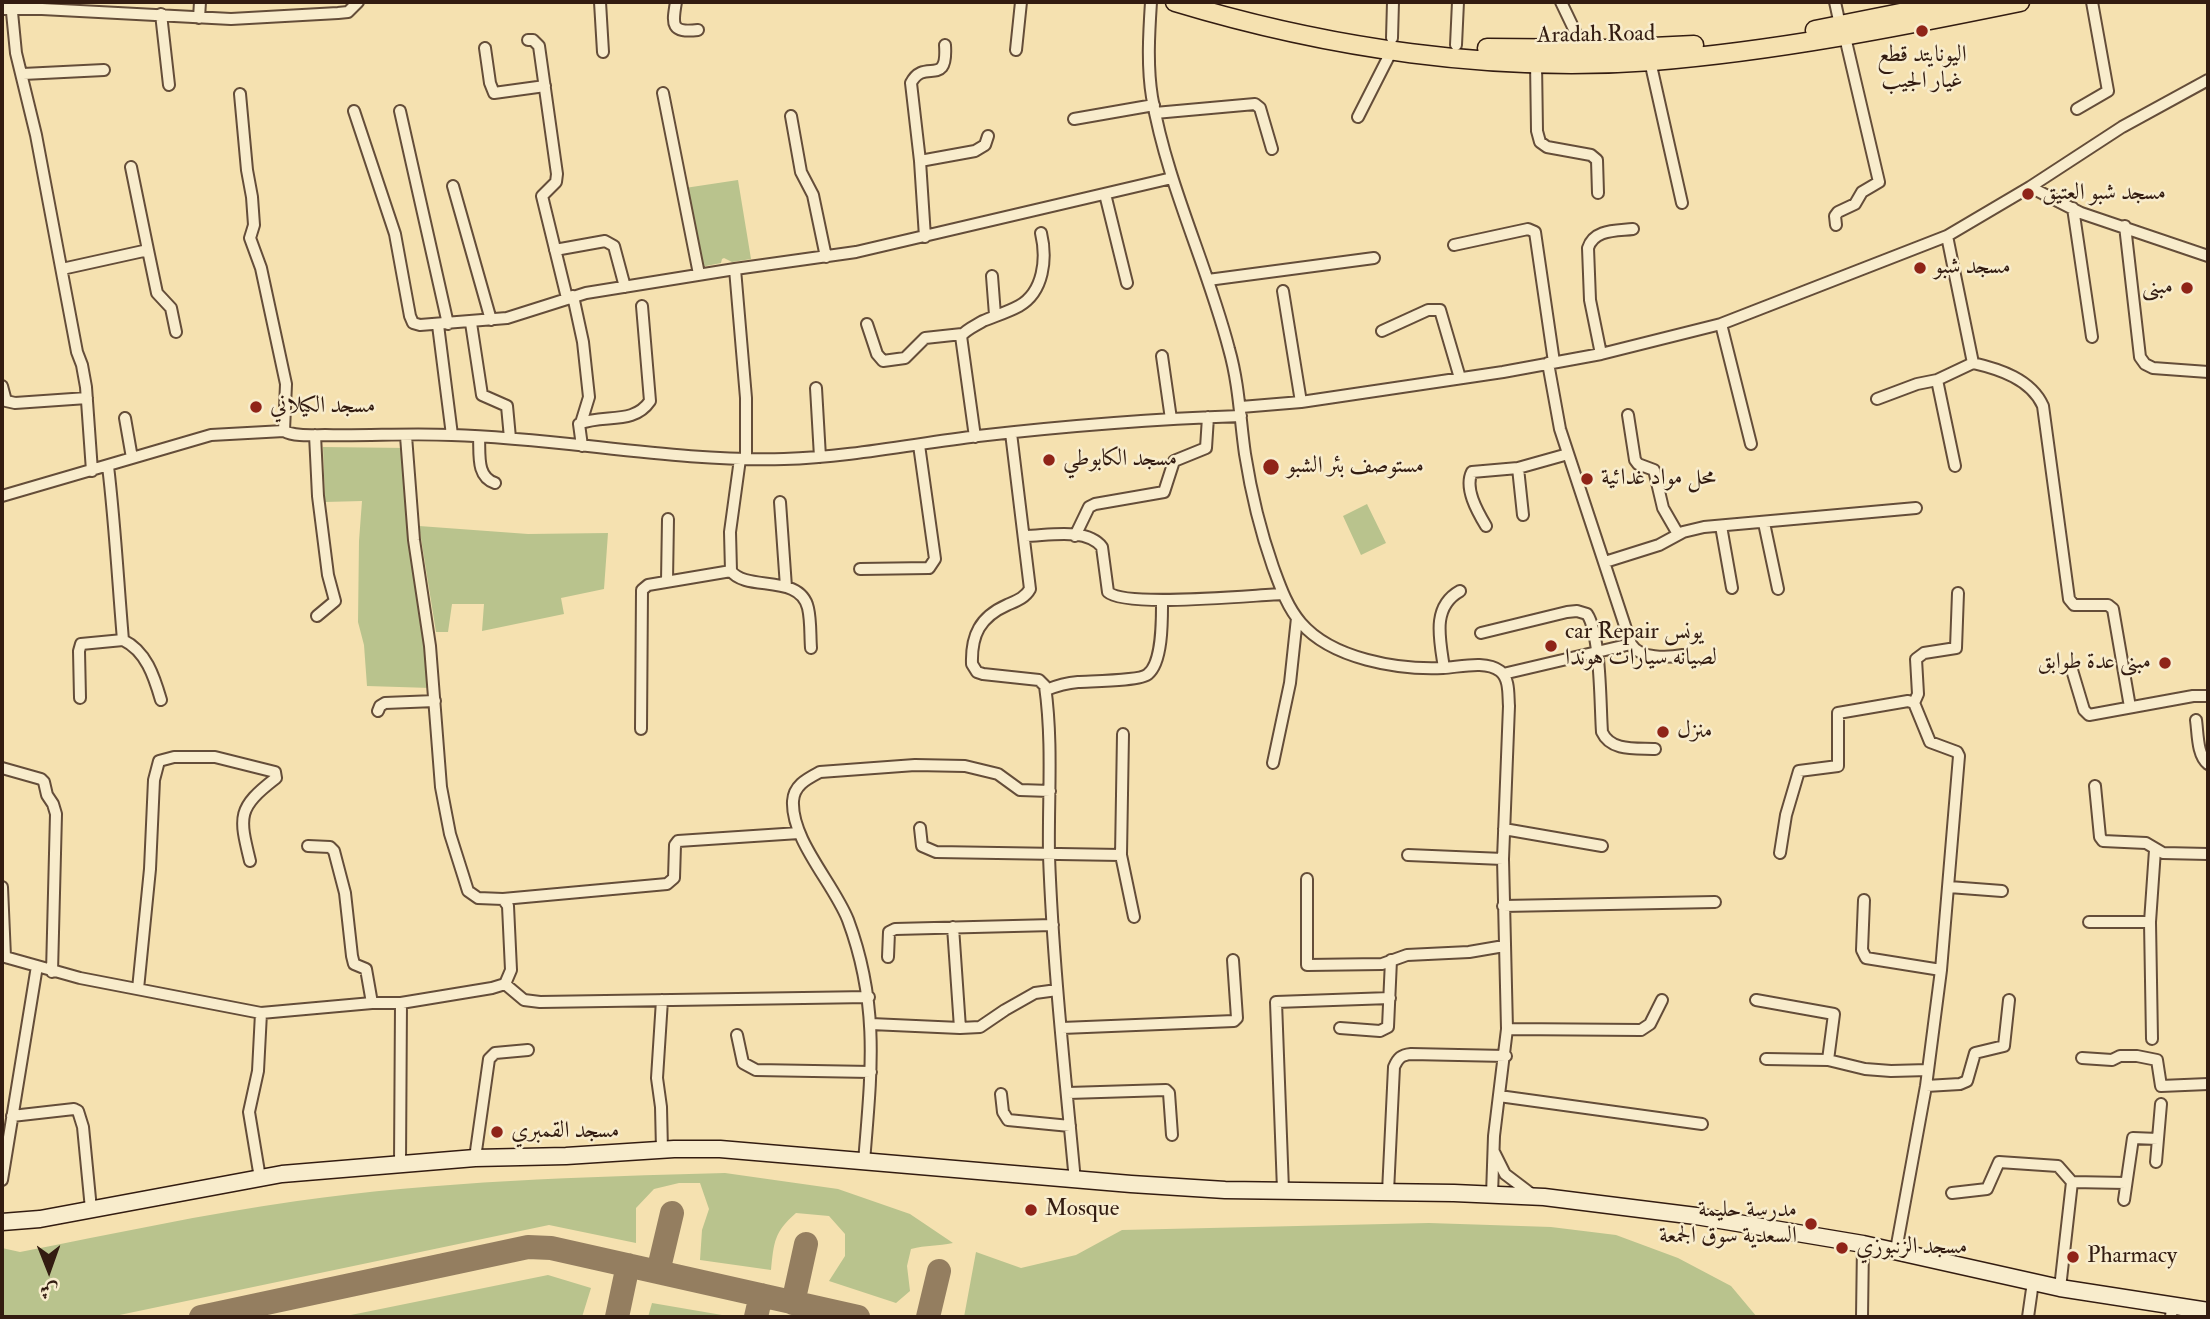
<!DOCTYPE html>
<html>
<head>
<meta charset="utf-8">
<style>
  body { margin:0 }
  #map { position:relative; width:2210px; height:1319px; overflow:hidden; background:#f5e1b0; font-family:"IM FELL Double Pica",Amiri,serif }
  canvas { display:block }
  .frame { position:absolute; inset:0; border:4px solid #331c11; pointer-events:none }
  .north { position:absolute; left:14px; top:1235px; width:70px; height:70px; -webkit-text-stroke:5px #f8eccc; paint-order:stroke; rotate:179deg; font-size:19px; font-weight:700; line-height:28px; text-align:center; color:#331c11 }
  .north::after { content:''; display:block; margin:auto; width:24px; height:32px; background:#331c11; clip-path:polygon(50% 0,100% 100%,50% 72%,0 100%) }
</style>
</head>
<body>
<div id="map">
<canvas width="2210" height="1319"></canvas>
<div class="frame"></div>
<div class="north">ش</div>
</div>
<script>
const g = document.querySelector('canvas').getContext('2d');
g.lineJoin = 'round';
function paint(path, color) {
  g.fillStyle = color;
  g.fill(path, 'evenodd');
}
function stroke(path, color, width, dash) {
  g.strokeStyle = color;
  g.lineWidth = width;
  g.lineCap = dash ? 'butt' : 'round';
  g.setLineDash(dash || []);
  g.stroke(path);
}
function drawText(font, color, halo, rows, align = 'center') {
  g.font = font + ' "IM FELL Double Pica",Amiri,serif';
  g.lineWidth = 5;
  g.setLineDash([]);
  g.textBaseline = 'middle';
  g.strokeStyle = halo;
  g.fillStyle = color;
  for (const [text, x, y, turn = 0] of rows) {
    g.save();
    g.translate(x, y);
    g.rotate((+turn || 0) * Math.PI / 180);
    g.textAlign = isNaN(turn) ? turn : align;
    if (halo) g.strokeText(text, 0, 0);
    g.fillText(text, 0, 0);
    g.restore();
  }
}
const green = new Path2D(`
  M738,180L751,259L732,262L724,258L722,259L721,263L701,267L685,188Z
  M323,447L407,448L431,688L367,686L364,645L358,622L359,541L362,501L325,502Z
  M1367,504L1386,543L1361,555L1343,516Z
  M419,526L528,534L608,533L604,589L561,598L564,614L482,631L484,604H452L448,632H436Z
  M725,1173L838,1189L910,1214L953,1243C938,1246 926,1245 911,1249L907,1266L910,1291L896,1303L829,1281L845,1256V1234L829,1216L796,1213C774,1232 774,1242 771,1270L700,1260L702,1230L709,1209L700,1183H679L654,1189L636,1208V1243L549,1225L110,1317H2V1248L20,1252C112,1234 204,1214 297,1201C438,1181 583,1177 725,1173Z
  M1429,1223L1551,1227L1616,1235L1678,1258L1731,1286L1757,1317H964L976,1252L1021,1268L1076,1255L1122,1230Z
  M548,1275L591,1288L582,1317H341Z
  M652,1303L722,1315V1317H648Z`);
const taxiway = new Path2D(`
  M658,1272L672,1213
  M793,1303L806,1244
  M201,1317L528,1247L551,1248L858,1317
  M617,1317L628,1265
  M756,1317L761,1295
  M928,1317L939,1271`);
const minor = new Path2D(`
  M11,2L16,53L36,135L77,352L82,365L86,387L92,471
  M600,2L603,52
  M676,2C672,25 671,33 698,30
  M1151,2C1149,33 1147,66 1152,97C1167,184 1207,264 1229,349C1239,384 1240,419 1245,454C1251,492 1260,530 1273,567C1280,586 1287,607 1301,623C1332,659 1398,670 1443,668C1460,667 1486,660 1500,671C1510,679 1508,695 1509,706L1503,859L1507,1029L1494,1136L1492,1195
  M1561,2L1584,50
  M1835,2L1840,25
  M2,9H42L231,19L338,13L348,12L358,2
  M161,14L169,85
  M199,18L200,2
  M1392,38L1393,2
  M528,40H533L539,46L557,174L556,182L542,196L567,298
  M1456,45L1458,2
  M485,48L490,83L494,93L545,86
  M1016,50L1021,2
  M1650,61L1682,203
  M1536,62L1537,131L1540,142L1547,147L1591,155L1597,160L1598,193
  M23,74L104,70
  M663,93L699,274
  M240,94L247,170L252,197L254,225L250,238L261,268L286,384L284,431
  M2077,109L2108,91L2092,2
  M354,111L395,234L410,316L413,323L420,325L507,318L586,293L735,269L856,252L1172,178
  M400,111L448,324
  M1155,113L1255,104L1260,108L1272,149
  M791,116L801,172L813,195L826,257
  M1358,117L1392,50
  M1074,119L1154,105
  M920,161L911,83C924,57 948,89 945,45
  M453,186L491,320
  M2030,187L2081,213L2208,256
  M1105,194L1127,283
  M2073,208L2092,337
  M1836,225L1835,216L1838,212L1855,204L1862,192L1879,182L1845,37
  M2125,226L2140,357L2145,364L2153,368L2208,372
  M925,237L920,161L975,151L985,145L988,136
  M1454,245L1528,229L1535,232L1554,362
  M148,250L157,293L171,308L176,332
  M555,250L605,241L614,246L625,287
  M62,269L148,250L131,167
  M735,269L746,398V459
  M992,276L995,315
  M1208,280L1374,258
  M1283,291L1301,402
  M573,296L583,342L589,397L581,423
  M471,323L482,395L507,406L510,438
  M867,324L877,354L883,361L905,358L925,338L962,334
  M1721,324L1751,444
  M438,325L452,435
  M1382,331L1428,310H1440L1460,378
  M1601,354L1590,300L1588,248C1594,229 1616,231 1633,229
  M1162,356L1171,419
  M1973,363C1999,369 2031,379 2043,406L2069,599L2074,605H2108L2113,609L2130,707
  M1937,380L1955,466
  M2,386L6,401L15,403L87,398
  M816,388L820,457
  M1877,399L1917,384L1937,380L1973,363L1947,236
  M1241,407L1301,402L1503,372L1601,354L1721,324L1947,236L2030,187L2122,127L2208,80
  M1628,415L1635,460L1638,464L1654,470L1663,508L1678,534
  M125,418L132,458
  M1011,433L1030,589C1025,598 1016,601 1007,605C980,617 971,635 972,664L977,672L983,674L1039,680L1045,686C1053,743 1048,799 1049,856C1053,965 1065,1073 1075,1181
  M315,435L318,496L328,575L335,601L317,616
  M479,437C480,454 476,477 495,483
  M975,437L961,336C967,329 975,326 983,321C995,316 1008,312 1019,306C1044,292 1047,258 1041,233
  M582,446L579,424C603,413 633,426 650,401L642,306
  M1518,468L1523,515
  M2,496L211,435L284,431C295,437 313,435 325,435C368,436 410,433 452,435C563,438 673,462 784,459C849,457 913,444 978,436C1065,426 1153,419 1241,416
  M780,502L786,587
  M1764,523L1778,589
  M1486,526C1477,511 1464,488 1472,472L1518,468L1568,454
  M1721,526L1732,588
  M1025,536C1047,536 1086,527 1102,547L1108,592C1125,608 1254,595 1283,594
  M1075,536L1089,507L1095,504L1164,492L1174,461L1206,448L1208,417
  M1605,562L1659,545L1683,532L1704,527L1916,508
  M860,569L929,568L935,559L919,445
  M731,571C746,592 800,573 808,608C811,621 810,635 811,648
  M667,581L668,519
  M1481,633L1567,612L1577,611L1587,614C1601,635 1600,704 1602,732C1611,752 1637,748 1655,749
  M123,640C146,651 154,676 161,700
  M1631,644C1640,659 1667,658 1683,655
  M1444,668C1440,640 1431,607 1460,591
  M2072,670L2084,710L2089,715L2193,696H2208
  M1503,674L1631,644L1560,429L1548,363
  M1046,690C1056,686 1067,683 1078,682C1091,681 1141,681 1148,674C1163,662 1162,618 1162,600
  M80,698L79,651L81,644L123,640C118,582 115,524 108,466
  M378,711L380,706L385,703L435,701
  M2196,720C2198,734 2197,755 2208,764
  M641,729L642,590L648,585L731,571L730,532L740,459
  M1273,763L1290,683L1297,618
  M2,768L41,779L44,782L47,795L53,804L56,814L52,972
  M2095,786L2100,837L2103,841L2146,843L2163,853L2208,854
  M920,828L922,846L936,852L1121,855L1123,734
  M1504,829L1602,846
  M308,846L330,847L334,851L345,893L352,956L354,964L366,969L372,1003
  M1780,853L1786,815L1799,771L1838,766V713L1908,701L1914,703
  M1121,855L1134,917
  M1408,855L1503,859
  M1307,879V965L1382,964L1407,955L1469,952L1504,946
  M2,887L5,957L80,978L261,1013L372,1003H401L492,988L505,984L511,970L508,906L503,899L478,898L468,891L463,875L450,834L441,787L430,646L414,540L406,436
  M1949,887L2002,891
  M503,899L667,884L674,878L675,845L678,841L799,833
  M1864,900L1862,950L1866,958L1941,970
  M1503,906L1715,902
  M2089,922H2150L2155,850
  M2150,922L2152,1039
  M888,957L889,932L895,929L1053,925
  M505,984L524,1000L540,1002L869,997
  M138,989L150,869L154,780L159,761L174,757H215L275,772L276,778C237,808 239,816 250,861
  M662,1000L657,1078L661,1107L662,1150
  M1756,1000L1834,1014L1828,1060
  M871,1024L960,1028L953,927
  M960,1028L980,1027L1005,1010L1035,993L1057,990
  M1062,1028L1234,1021L1237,1018L1233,960
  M1340,1028L1380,1031L1388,1027L1391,960
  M1507,1029L1641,1030L1650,1024L1662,1000
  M737,1035L743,1063L756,1070L871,1072
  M2082,1058L2112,1060L2120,1056H2137L2157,1060L2161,1086L2208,1084
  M1766,1059L1828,1060L1865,1069L1891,1071L1928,1070
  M1926,1086L1960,1084L1967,1081L1975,1053L2004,1046L2009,1000
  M1068,1093L1166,1090L1169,1093L1172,1135
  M1001,1094L1003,1112L1008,1120L1070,1126
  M1499,1096L1702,1124
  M12,1116L74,1109L78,1111L83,1127L91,1209
  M1494,1152L1505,1174L1534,1196
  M475,1158L489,1059L495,1053L528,1050
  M864,1162C871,1074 880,1006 848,920C834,884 791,840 793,801C794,785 807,779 820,772L915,765L965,766L998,774L1020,790L1050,791
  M2156,1162L2161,1104
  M400,1163L401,1003
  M260,1178L249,1112L258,1071L261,1013
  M2,1180L37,966
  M2072,1182L2126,1183
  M1283,1190L1276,1002L1390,998
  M1388,1192L1394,1067C1398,1058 1401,1055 1411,1054L1506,1056
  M1952,1193L1987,1189L1999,1162L2058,1166L2072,1182L2060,1288
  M2124,1200L2133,1138L2158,1139
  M1896,1250L1926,1086L1941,970L1959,756L1957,752L1930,742L1914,703L1918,694L1916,659L1924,653L1956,648L1958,593
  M1862,1317L1863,1244
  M2028,1317L2033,1282
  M2171,1317L2172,1307`);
const secondary = new Path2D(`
  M2,1222L40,1219L282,1174L475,1158L566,1156L674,1149H720L1131,1184L1225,1190L1454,1193L1544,1197L1696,1216L1863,1244L2060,1288L2208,1311`);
const primary = new Path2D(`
  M1175,2C1327,48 1493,73 1653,61C1776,51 1898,27 2020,2
  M1815,30L1956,2
  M1487,48L1611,49L1694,45`);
const markers = [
  [1922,31,7,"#8f2418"],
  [2028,194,7,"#8f2418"],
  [1920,268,7,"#8f2418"],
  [2187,288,7,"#8f2418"],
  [256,407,7,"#8f2418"],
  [1049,460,7,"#8f2418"],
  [1271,467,9,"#8f2418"],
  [1587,479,7,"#8f2418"],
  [1551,646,7,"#8f2418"],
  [2165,663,7,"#8f2418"],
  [1663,732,7,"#8f2418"],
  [497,1132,7,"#8f2418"],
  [1031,1210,7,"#8f2418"],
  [1811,1224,7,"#8f2418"],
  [1842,1248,7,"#8f2418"],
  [2073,1257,7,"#8f2418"]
];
const streetNames = [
  ["Aradah Road",1596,36,-1]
];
const poiNames = [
  ["اليونايتد قطع",1922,56,"center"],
  ["غيار الجيب",1922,82,"center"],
  ["مسجد شبو العتيق",2042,194],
  ["مسجد شبو",1934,268],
  ["مبنى",2173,288,"right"],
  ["مسجد الكيلاني",270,407],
  ["مسجد الكابوطي",1063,460],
  ["مستوصف بئر الشبو",1287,467],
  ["محل مواد غدائية",1601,479],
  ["car Repair يونس",1565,633],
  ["لصيانه سيارات هوندا",1565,659],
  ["مبنى عدة طوابق",2151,663,"right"],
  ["منزل",1677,732],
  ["مسجد القمبري",511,1132],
  ["Mosque",1045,1210],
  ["مدرسة حليمة",1797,1211,"right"],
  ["السعدية سوق الجمعة",1797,1237,"right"],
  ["مسجد الزنبوزي",1856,1248],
  ["Pharmacy",2087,1257]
];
paint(green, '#b9c38d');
stroke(taxiway, '#947e60', 24);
stroke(minor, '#644d39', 14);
stroke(secondary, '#331c11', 19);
stroke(primary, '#331c11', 21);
stroke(minor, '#f8eccc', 10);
stroke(secondary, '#f8eccc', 16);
stroke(primary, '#f5e1b0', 18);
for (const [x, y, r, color] of markers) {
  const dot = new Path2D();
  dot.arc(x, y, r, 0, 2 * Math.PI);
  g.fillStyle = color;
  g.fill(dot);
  stroke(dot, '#f8eccc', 2.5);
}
drawText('23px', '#331c11', '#f8eccc', streetNames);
drawText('23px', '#331c11', '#f8eccc', poiNames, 'left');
</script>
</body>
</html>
